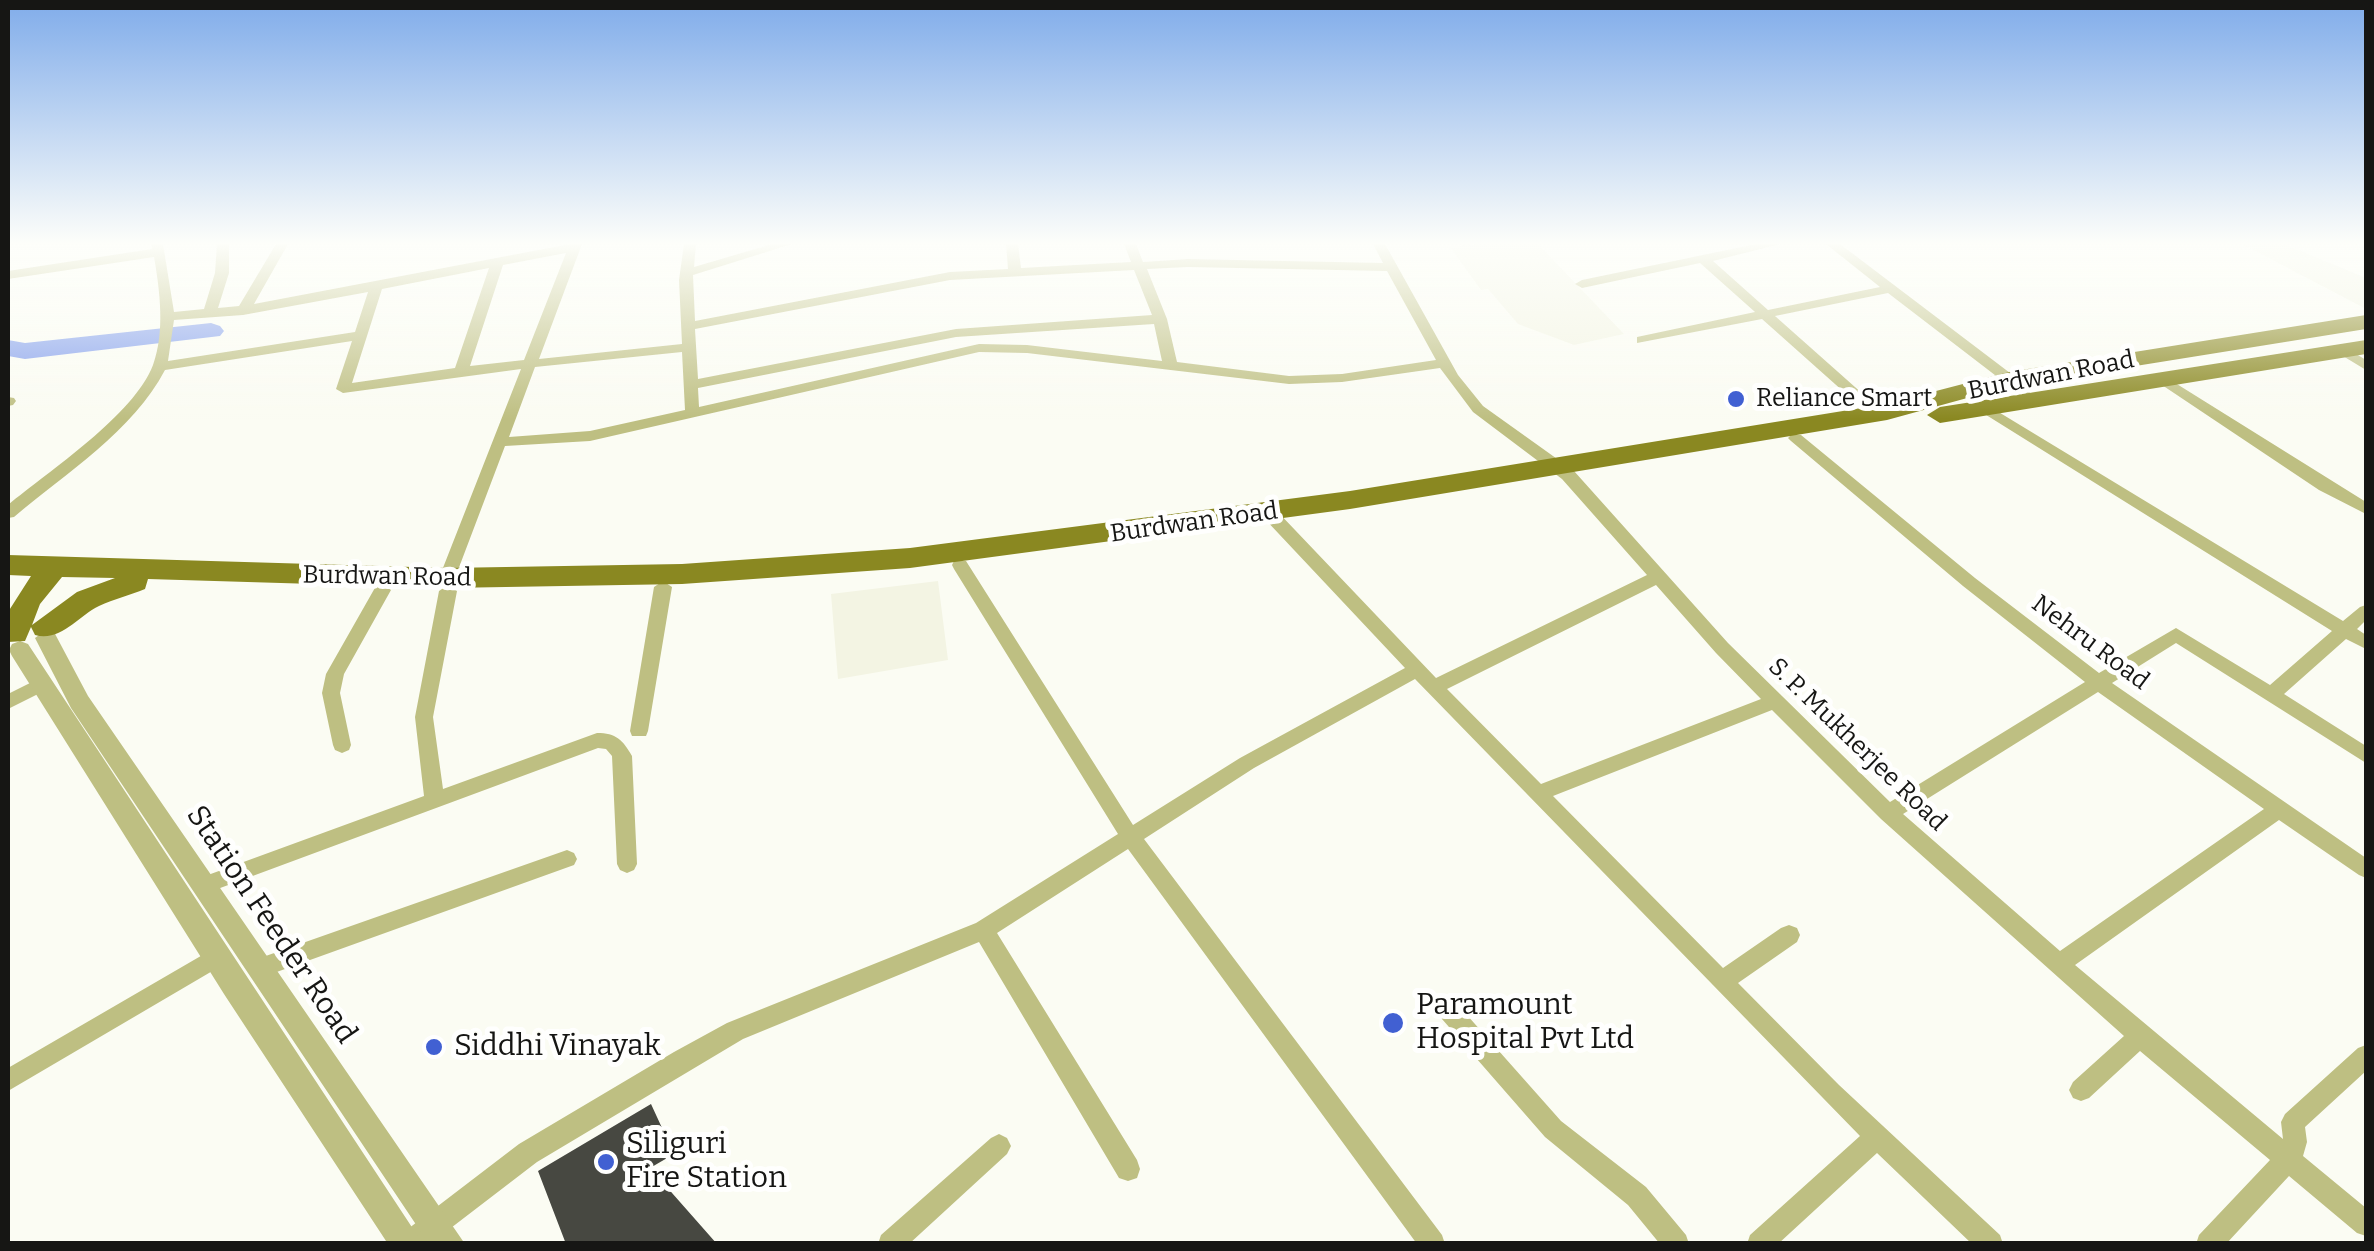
<!DOCTYPE html>
<html>
<head>
<meta charset="utf-8">
<style>
  body { margin:0 }
  #map { position:relative; width:2374px; height:1251px; overflow:hidden; background:#fbfcf3; font-family:Bitter,serif }
  canvas { display:block }
  .frame { position:absolute; inset:0; border:10px solid #161614; pointer-events:none }
</style>
</head>
<body>
<div id="map">
<canvas width="2374" height="1251"></canvas>
<div class="frame"></div>
</div>
<script>
const g = document.querySelector('canvas').getContext('2d');
g.lineJoin = 'round';
function paint(path, color) {
  g.fillStyle = color;
  g.fill(path, 'evenodd');
}
function stroke(path, color, width, dash) {
  g.strokeStyle = color;
  g.lineWidth = width;
  g.lineCap = dash ? 'butt' : 'round';
  g.setLineDash(dash || []);
  g.stroke(path);
}
function drawText(font, color, halo, rows, align = 'center') {
  g.font = font + ' Bitter,serif';
  g.lineWidth = 10;
  g.setLineDash([]);
  g.textBaseline = 'middle';
  g.strokeStyle = halo;
  g.fillStyle = color;
  for (const [text, x, y, turn = 0] of rows) {
    g.save();
    g.translate(x, y);
    g.rotate((+turn || 0) * Math.PI / 180);
    g.textAlign = isNaN(turn) ? turn : align;
    if (halo) g.strokeText(text, 0, 0);
    g.fillText(text, 0, 0);
    g.restore();
  }
}
const built = new Path2D(`
  M1481,244H1538L1624,334L1574,345L1518,324L1488,289L1481,290L1450,247Z
  M2242,244H2284L2366,278V309Z
  M938,581L948,660L838,679L831,594Z`);
const river = new Path2D(`
  M211,323L220,326L224,331L220,336L25,359L8,356V340L25,343Z`);
const building = new Path2D(`
  M651,1104L674,1154L650,1168L717,1244H566L538,1171Z`);
const minor = new Path2D(`
  M151,244H163L174,312L204,309L215,273L217,244H229V273L218,308L239,306L276,244H288L254,304L570,244H582L539,359L682,344L679,280L684,244H696L694,267L772,244H792L693,275L695,321L950,272L1008,269L1006,244H1018L1021,268L1131,262L1124,244H1136L1143,262L1188,259L1383,263L1373,244H1385L1458,375L1483,406L1574,471L1728,643L1890,802L2085,682L1963,586L1791,441L1788,438L1791,435H1801L1975,578L2099,673L2176,628L2270,685L2332,631L1975,408L1982,403L1987,405L2343,621L2360,607L2366,605V620L2357,629L2366,635V649L2346,639L2284,694L2366,746V763L2176,643L2112,683L2366,858V878L2359,875L2279,820L2075,965L2283,1139L2281,1122L2285,1114L2358,1048L2366,1045V1071L2305,1127L2307,1142L2303,1156L2366,1208V1236L2357,1233L2289,1176L2226,1244H2196L2199,1235L2270,1160L2140,1051L2089,1098L2081,1101L2073,1098L2069,1090L2073,1082L2124,1036L1881,819L1772,710L1553,796L1723,968L1781,928L1789,925L1797,928L1800,935L1797,942L1738,983L1839,1085L2000,1235L2003,1244H1972L1877,1153L1778,1244H1747L1750,1235L1860,1136L1415,679L1254,768L1144,839L1442,1235L1445,1244H1417L1128,849L997,933L1137,1160L1140,1169L1137,1178L1128,1181L1119,1178L979,942L743,1039L537,1162L430,1244H397L400,1235L519,1144L674,1052L727,1023L976,923L1118,834L954,569L952,565L954,561H966L1133,825L1240,758L1405,668L1263,517L1261,513L1263,509H1275L1436,678L1647,575L1562,479L1473,412L1440,368L1342,382L1289,384L1027,353L979,352L590,441L505,446L455,578L447,584L439,578L521,369L343,393L336,389L352,341L165,370C133,431 66,473 14,517L8,518V505C49,471 134,415 153,365C165,331 160,292 154,257L8,279V271L152,249ZM566,253L524,360L470,366L503,265ZM1188,267L1387,271L1436,360L1342,374L1289,376L1177,362L1167,319L1147,269ZM489,268L455,368L352,383L382,289ZM1134,270L1152,315L956,329L698,379L695,329L950,280ZM368,292L355,332L168,361L174,320L243,315ZM1154,324L1162,361L1027,345L979,344L699,407L698,388L956,337ZM682,352L685,410L590,431L509,437L535,367ZM1656,585L1716,653L1761,699L1541,784L1447,689ZM2098,692L2264,809L2060,951L1903,814Z
  M1756,244H1780L1713,261L1768,310L1880,287L1826,244H1840L2014,376L2038,401L2036,404H2026L2004,382L1888,293L1775,316L1882,411V417H1872L1762,319L1637,343V337L1755,312L1700,263L1582,288L1575,284L1582,280Z
  M2343,346L2366,360V370L2338,353V347Z
  M2164,376L2366,502V514L2319,490L2159,383V377Z
  M8,397L14,398L16,401L13,405L8,406Z
  M663,581L672,587L648,731L646,736H632L630,731L654,587Z
  M382,584L391,590L344,674L340,693L351,745L349,750L342,753L335,750L333,745L322,693L326,674L376,586Z
  M448,585L457,591L433,717L443,789L597,733C616,733 623,740 632,756L637,864L634,870L627,873L620,870L617,864L612,756L606,749L598,748L204,894L197,891L194,885L197,879L424,796L415,717L439,591Z
  M42,677L48,679L51,684L48,689L8,709V694Z
  M567,850L574,853L577,859L574,865L260,978L252,975L249,968L252,961L260,958Z
  M218,946L226,949L229,956L226,963L8,1091V1068Z
  M1443,994L1451,997L1561,1121L1646,1187L1686,1235L1689,1244H1660L1628,1205L1545,1137L1435,1011L1432,1004L1435,997Z
  M999,1134L1007,1138L1011,1146L1007,1154L909,1244H878L881,1235L991,1138Z`);
const tertiary = new Path2D(`
  M46,630L54,632L88,696L465,1244H429L71,708L35,638Z
  M20,641L28,644L423,1244H388L224,994L12,656L9,650L12,644Z`);
const primary = new Path2D(`
  M2366,315V329L2011,386L1887,420L1350,509L910,568L682,584L447,588L148,579L145,589C130,595 114,599 99,606C78,616 61,642 35,635L31,627L25,641L8,642V612L31,576L8,575V555L447,568L682,564L910,548L1350,491L1886,404L2009,372ZM62,577L115,578L77,592L32,625L40,604Z
  M2366,340V354L1940,423L1927,415L1940,407Z`);
const markers = [
  [1736,399,10,"#4160d2"],
  [1393,1023,12,"#4160d2"],
  [434,1047,10,"#4160d2"],
  [606,1162,10,"#4160d2"]
];
const streetNames = [
  ["Burdwan Road",2051,376,-11],
  ["Burdwan Road",1194,523,-8],
  ["Burdwan Road",387,577,1],
  ["Nehru Road",2090,643,37],
  ["S. P. Mukherjee Road",1857,745,44]
];
const poiNames = [
  ["Reliance Smart",1756,399]
];
const nearStreetnames = [
  ["Station Feeder Road",271,925,56]
];
const nearPoinames = [
  ["Paramount",1416,1006],
  ["Hospital Pvt Ltd",1416,1040],
  ["Siddhi Vinayak",454,1047],
  ["Siliguri",626,1145],
  ["Fire Station",626,1179]
];
paint(built, '#f3f4e3');
paint(river, '#849fec');
paint(building, '#474841');
paint(minor, '#bebf82');
paint(tertiary, '#bebf82');
paint(primary, '#8a8821');
const sky = g.createLinearGradient(0, 0, 0, 419);
sky.addColorStop(0, '#80acea');
sky.addColorStop(0.58, '#fdfefa');
sky.addColorStop(1, '#fdfefa00');
g.fillStyle = sky;
g.fillRect(0, 0, 2374, 419);
for (const [x, y, r, color] of markers) {
  const dot = new Path2D();
  dot.arc(x, y, r, 0, 2 * Math.PI);
  g.fillStyle = color;
  g.fill(dot);
  stroke(dot, '#fffffe', 4);
}
drawText('25px', '#161614', '#fffffe', streetNames);
drawText('25px', '#161614', '#fffffe', poiNames, 'left');
drawText('30px', '#161614', '#fffffe', nearStreetnames);
drawText('30px', '#161614', '#fffffe', nearPoinames, 'left');
</script>
</body>
</html>
